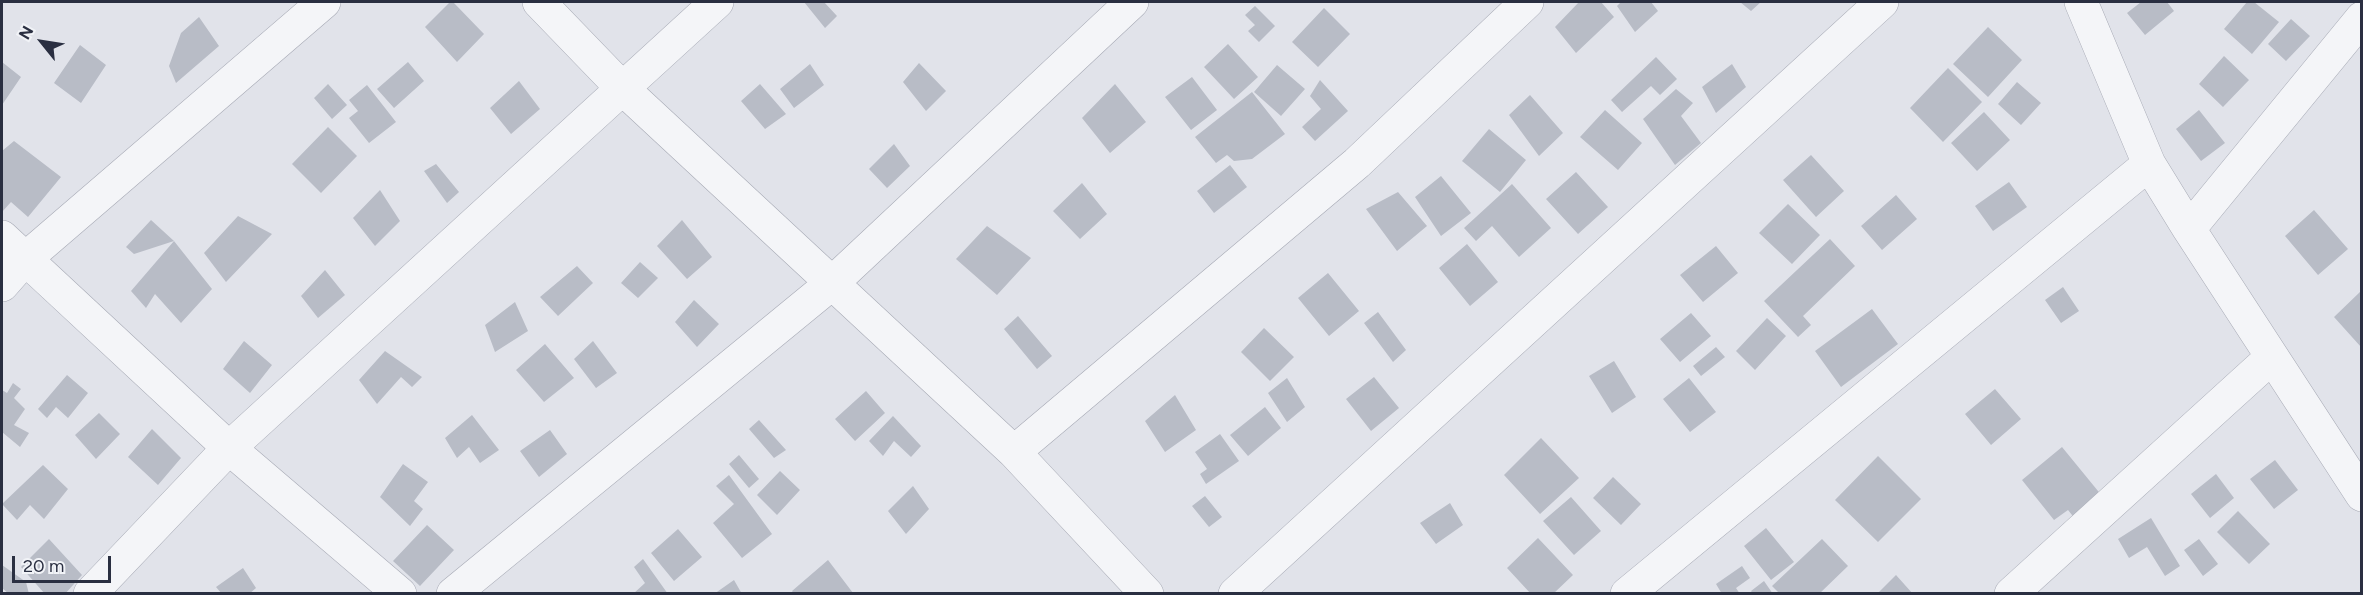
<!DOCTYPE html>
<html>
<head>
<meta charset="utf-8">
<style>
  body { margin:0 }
  #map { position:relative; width:2363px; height:595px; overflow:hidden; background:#e1e3ea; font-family:Figtree,sans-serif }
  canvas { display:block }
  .frame { position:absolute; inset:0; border:3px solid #2a2f41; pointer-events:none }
  .north { position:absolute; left:12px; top:12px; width:60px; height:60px; -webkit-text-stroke:4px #f1f3f7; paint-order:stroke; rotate:300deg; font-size:16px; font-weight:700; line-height:24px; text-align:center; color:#2a2f41 }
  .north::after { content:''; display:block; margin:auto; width:21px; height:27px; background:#2a2f41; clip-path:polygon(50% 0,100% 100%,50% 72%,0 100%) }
  .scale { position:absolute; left:12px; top:556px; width:99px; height:27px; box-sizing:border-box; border:3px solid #2a2f41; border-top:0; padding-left:8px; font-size:18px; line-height:21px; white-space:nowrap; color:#2a2f41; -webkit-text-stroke:4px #f1f3f7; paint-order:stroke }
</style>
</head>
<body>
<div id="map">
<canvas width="2363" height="595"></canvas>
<div class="frame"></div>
<div class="north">N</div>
<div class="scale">20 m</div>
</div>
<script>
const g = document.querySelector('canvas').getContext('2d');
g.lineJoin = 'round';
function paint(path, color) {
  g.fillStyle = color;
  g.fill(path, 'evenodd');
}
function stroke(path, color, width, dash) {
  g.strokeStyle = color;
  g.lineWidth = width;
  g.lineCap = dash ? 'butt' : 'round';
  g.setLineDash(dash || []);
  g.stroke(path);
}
const building = new Path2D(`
  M450,2H453L484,34L457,62L425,27Z
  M804,2H824L837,16L825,28Z
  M1579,2H1601L1614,17L1576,53L1555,27Z
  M1621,2H1651L1658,11L1635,32L1617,6Z
  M1740,2H1761L1751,11Z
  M2141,2H2167L2174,11L2145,35L2127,13Z
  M2247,2H2254L2279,22L2252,54L2224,29Z
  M1255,6L1275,26L1259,42L1248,31L1255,25L1245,15Z
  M1324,8L1350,34L1318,67L1292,42Z
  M199,17L219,46L176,83L169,66L181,33Z
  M2291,19L2310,36L2286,61L2268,44Z
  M1988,27L2022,60L1988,97L1953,64Z
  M1228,44L1258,77L1234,99L1204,67Z
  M80,45L106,65L81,103L54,83Z
  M2224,56L2249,80L2223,107L2199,84Z
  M1656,57L1677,79L1660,95L1651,86L1622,112L1611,100Z
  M2,62L21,77L2,105Z
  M408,62L424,81L394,108L377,89Z
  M919,63L946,91L926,111L903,82Z
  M810,64L824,85L794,108L780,89Z
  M1732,64L1746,87L1716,113L1702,87Z
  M1277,65L1305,89L1281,116L1254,92Z
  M1948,68L1982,102L1943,142L1910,108Z
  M1192,77L1217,110L1191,130L1165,97Z
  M1320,80L1348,111L1315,141L1302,127L1321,109L1310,96Z
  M519,81L540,109L511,134L490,108Z
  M2017,82L2041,103L2021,125L1998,104Z
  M328,84L347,105L332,119L314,98Z
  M760,84L786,114L765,129L741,101Z
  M1115,84L1146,122L1110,153L1082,118Z
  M367,85L396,122L369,143L349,118L358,111L349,100Z
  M1676,89L1693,103L1681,116L1701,143L1675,165L1643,119Z
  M1252,92L1285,134L1252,159L1234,161L1227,155L1216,163L1195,137Z
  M1530,95L1563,133L1539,156L1509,115Z
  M1605,110L1642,143L1618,170L1580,137Z
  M2199,110L2225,143L2201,161L2176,129Z
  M1984,112L2010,140L1977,171L1951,143Z
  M328,127L357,156L321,193L292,164Z
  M1489,129L1526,160L1500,192L1462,161Z
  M14,141L61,177L28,217L11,202L2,212V151Z
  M894,144L910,166L887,188L869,169Z
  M1811,155L1844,191L1816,217L1783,180Z
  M436,164L459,192L447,203L424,171Z
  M1230,165L1247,187L1214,213L1197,191Z
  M1576,172L1608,207L1578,234L1546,199Z
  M1441,176L1471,213L1441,236L1415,197Z
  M2009,182L2027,207L1993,231L1975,206Z
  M1082,183L1107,214L1080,239L1053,211Z
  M1512,184L1551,228L1519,257L1492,226L1476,241L1464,228Z
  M380,190L400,221L375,246L353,218Z
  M1398,192L1427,226L1397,251L1366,209Z
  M1896,195L1917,219L1882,250L1861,226Z
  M1788,204L1820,235L1792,264L1759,233Z
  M2314,210L2348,249L2318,275L2285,236Z
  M238,216L272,234L226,282L204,253Z
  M151,220L174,241L134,254L126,247Z
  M682,220L712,257L687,279L657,246Z
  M987,226L1031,258L997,295L956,259Z
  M1830,239L1855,266L1803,316L1811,325L1798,337L1764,301Z
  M174,241L212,289L181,323L155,294L146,308L131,291Z
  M1467,244L1498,282L1470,306L1439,268Z
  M1716,246L1738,273L1703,302L1680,275Z
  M640,262L658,278L638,298L621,283Z
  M577,266L593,283L558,316L540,297Z
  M325,270L345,295L318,318L301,296Z
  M1328,273L1359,311L1329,336L1298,298Z
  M2063,287L2079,311L2061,323L2045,300Z
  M2361,291V347L2334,317Z
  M694,300L719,324L697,347L675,322Z
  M515,302L528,331L495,352L485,325Z
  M1872,309L1898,344L1841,387L1815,351Z
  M1378,312L1406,350L1393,362L1364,323Z
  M1691,313L1711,336L1680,362L1660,339Z
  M1018,316L1052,356L1037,369L1004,329Z
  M1767,318L1786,336L1755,370L1736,351Z
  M1264,328L1294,357L1270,381L1241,352Z
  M244,341L272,365L250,393L223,369Z
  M593,341L617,373L596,388L574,359Z
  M545,344L574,378L544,402L516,370Z
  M1716,347L1725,357L1701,376L1693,366Z
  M385,351L422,377L412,387L401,377L377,404L359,380Z
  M1614,361L1636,397L1612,413L1589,376Z
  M67,375L88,393L68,418L56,407L47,418L38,409Z
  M1374,377L1399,408L1371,431L1346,399Z
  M1287,378L1305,407L1287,422L1268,393Z
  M1689,378L1716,412L1690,432L1663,399Z
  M13,383L21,389L14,398L25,409L14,425L29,433L20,447L2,432V390L7,393Z
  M1995,389L2021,419L1991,445L1965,414Z
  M866,391L885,413L855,441L835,419Z
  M1175,395L1196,430L1165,452L1145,421Z
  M1265,407L1281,428L1248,456L1230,435Z
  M99,413L120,434L96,459L75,435Z
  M472,415L499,450L480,463L469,447L457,458L445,438Z
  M893,416L921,446L911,457L894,441L883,456L869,441Z
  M759,420L786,450L774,458L749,429Z
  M152,429L181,458L158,485L128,457Z
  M550,430L567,454L539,477L520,451Z
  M1220,434L1239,461L1206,484L1200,474L1207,469L1195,452Z
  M1541,438L1579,478L1540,514L1504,475Z
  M2062,447L2107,502L2080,525L2068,510L2054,520L2022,480Z
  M739,455L759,479L749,488L729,464Z
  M1878,456L1921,499L1878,542L1835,500Z
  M2275,460L2298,490L2274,509L2250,479Z
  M403,464L428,482L414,501L423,509L410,526L380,497Z
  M43,465L68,489L44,519L30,505L17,520L2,504Z
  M780,471L800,490L777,515L757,495Z
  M2216,474L2234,498L2210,518L2191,494Z
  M729,475L772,534L742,558L713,523L734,504L716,486Z
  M1613,477L1641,504L1621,525L1593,498Z
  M913,486L929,509L906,534L888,511Z
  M1205,496L1222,517L1209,527L1192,506Z
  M1571,497L1601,531L1574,555L1543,521Z
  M1450,503L1463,525L1436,544L1420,523Z
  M2238,511L2270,544L2249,564L2217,532Z
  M2151,518L2180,566L2165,576L2147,547L2129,558L2118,539Z
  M427,525L454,550L420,586L393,561Z
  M1766,528L1794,562L1771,580L1744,546Z
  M678,529L702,557L674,581L651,553Z
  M1538,538L1573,575L1553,594H1531L1507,568Z
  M49,539L82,575L65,594H45L21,567Z
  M1822,539L1848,566L1819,594H1780L1772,586Z
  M2199,539L2218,564L2203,576L2184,550Z
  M643,559L668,594H633L645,583L634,567Z
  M828,560L853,593L794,594L792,591Z
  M2,565L26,582L29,594H9L2,588Z
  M1742,566L1750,578L1736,588L1740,594H1722L1716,584Z
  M243,568L256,588L249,594H222L216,587Z
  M1896,575L1913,594H1877Z
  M734,580L742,594H714Z
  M1764,581L1773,594H1753L1751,591Z`);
const minor = new Path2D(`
  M539,2L622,88L1014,452L1147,594
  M2081,2L2149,164L2189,229L2362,495
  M2189,229L2362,18
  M2,237L229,448L400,594
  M2,285L24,260L324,2
  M1014,452L1357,163L1527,2
  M90,594L229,448L717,2
  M453,594L831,284L1132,2
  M1235,594L1882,2
  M1627,594L2149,164
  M2011,594L2272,357`);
paint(building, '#b8bcc6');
stroke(minor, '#a6a9b4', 34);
stroke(minor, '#f4f5f8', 33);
</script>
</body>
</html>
